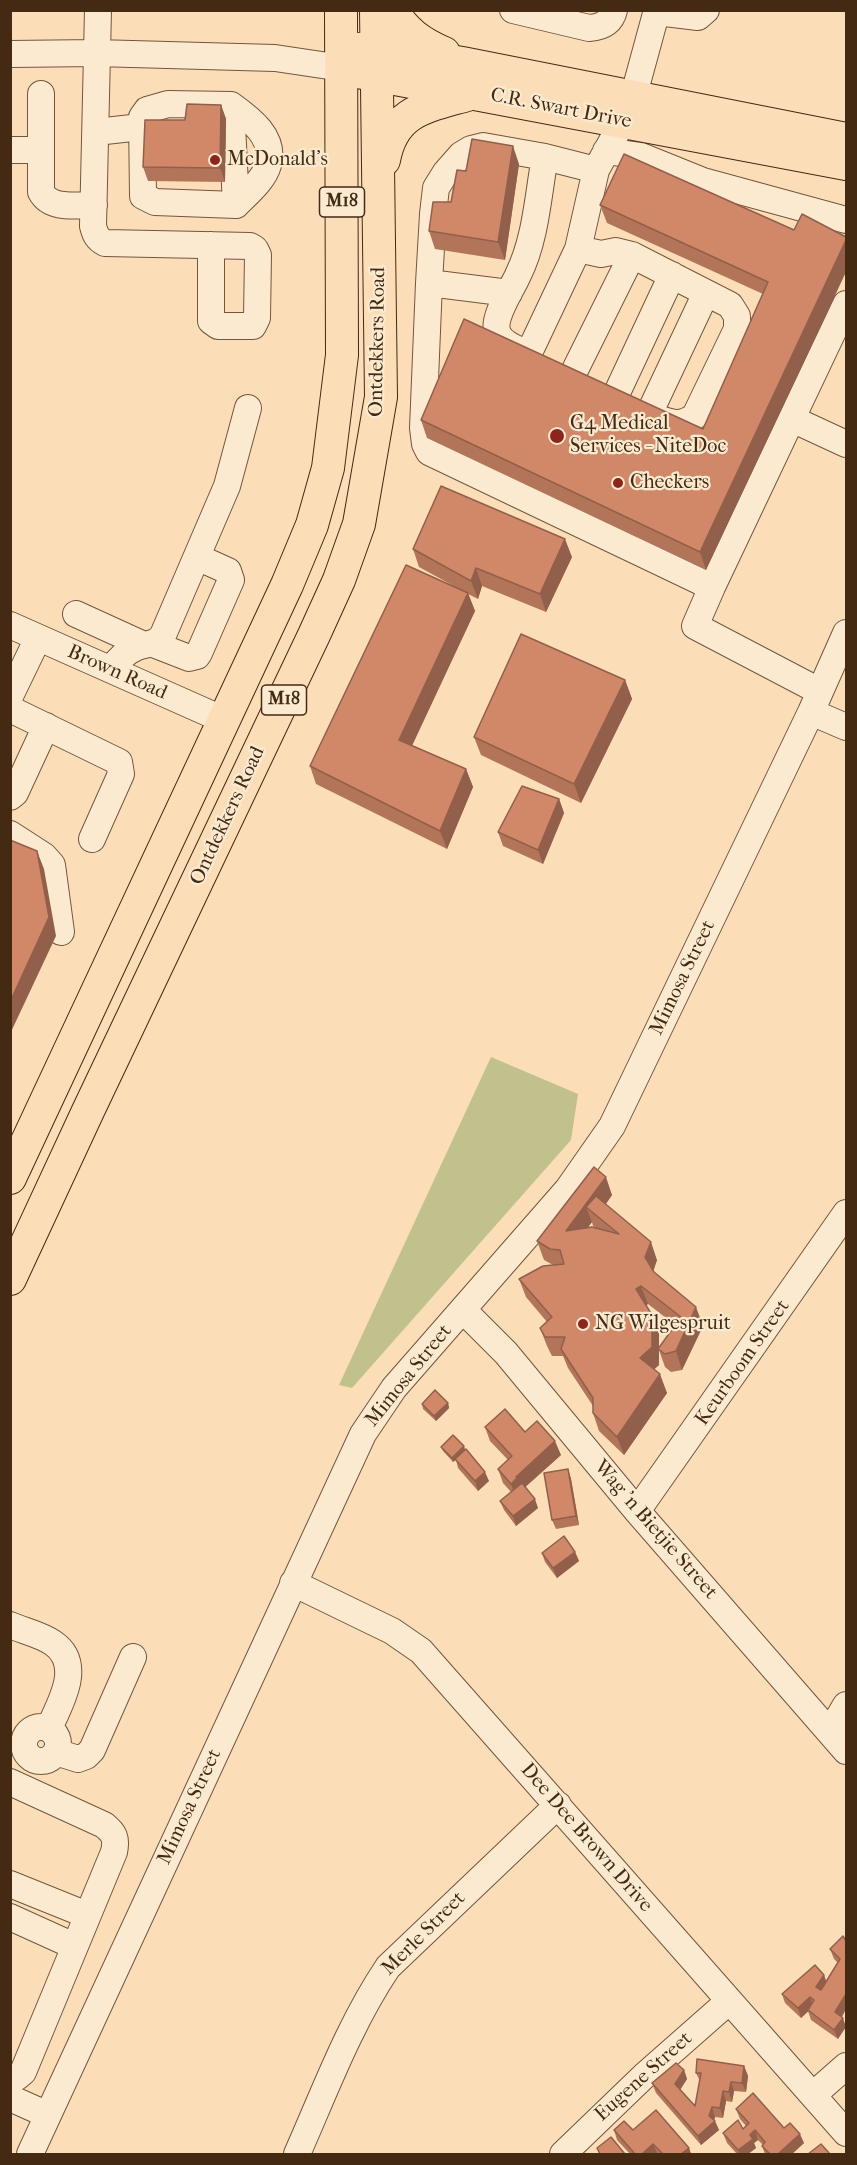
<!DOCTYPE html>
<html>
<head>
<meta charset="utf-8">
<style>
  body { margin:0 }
  #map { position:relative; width:857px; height:2165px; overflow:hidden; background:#fbdeb7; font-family:"IM FELL French Canon",serif }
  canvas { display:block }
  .frame { position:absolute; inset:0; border:12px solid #442913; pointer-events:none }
</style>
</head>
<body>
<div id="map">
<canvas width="857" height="2165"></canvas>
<div class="frame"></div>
</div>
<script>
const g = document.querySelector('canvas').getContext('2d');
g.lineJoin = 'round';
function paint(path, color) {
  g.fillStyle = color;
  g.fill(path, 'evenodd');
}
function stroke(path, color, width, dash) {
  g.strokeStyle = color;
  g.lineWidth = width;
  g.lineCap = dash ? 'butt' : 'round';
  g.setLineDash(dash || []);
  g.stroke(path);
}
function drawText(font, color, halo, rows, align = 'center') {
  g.font = font + ' "IM FELL French Canon",serif';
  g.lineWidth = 4.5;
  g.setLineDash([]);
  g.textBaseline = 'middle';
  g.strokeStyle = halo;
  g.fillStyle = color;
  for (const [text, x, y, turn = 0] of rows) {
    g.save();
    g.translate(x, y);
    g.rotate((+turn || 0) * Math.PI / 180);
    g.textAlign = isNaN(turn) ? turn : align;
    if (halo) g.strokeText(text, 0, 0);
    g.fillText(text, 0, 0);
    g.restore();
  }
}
const green = new Path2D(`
  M491,1057L578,1094L571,1140L352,1388L339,1385Z`);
const minor = new Path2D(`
  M98,10L93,226C95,234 97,239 105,243L250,246L255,249L258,255L257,318L253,326H218L211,321V245
  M513,10L589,28C601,27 611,23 614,10
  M657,12L698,17L706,10
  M10,54L96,53L275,58L342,68
  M41,94V192C51,210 76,205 94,205
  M168,104L231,105L236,205L155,202L143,196L142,117L147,110Z
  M231,105C249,118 276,137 268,165C264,180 247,194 236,205
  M96,132L141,127
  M10,150H41
  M606,151L641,156L703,181L846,220
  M429,283L423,428L425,444L429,452L712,587L695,626L819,691
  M509,293L429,283L433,214L436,188L446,172L461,155L471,149L483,146L545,157
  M525,353C515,348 500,343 497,331C493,316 512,289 518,275C536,239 538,195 545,157L596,170
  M528,355L578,249
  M572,376L632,255
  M615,397L672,275
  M649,414L706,293
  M655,417C671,423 680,427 695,416L737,329V316L730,305L632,255L616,251L601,254L578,249L596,170L623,121L633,98L657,10
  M792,419L846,444
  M712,587L846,304
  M76,614L144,645
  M10,625L224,720
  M153,644L189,658L197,656L199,653L231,580L228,571L197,557
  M111,670C118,659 125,652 137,647C148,643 156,645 163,635L227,486L248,408
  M10,696L38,638
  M10,709L119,762L121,774L92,839
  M811,712L846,727
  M10,797L15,793L46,726
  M10,834L44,856L52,865L61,932
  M463,1310L506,1353L637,1511L846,1751
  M637,1511L846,1213
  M293,1583L392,1631L421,1651L846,2133
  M10,1625C24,1631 42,1635 53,1643C84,1664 60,1704 49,1728
  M24 1744a17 17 0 1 1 34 0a17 17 0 1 1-34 0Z
  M830,1732L846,1705
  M56,1752L78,1759L86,1756L92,1750L133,1657
  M10,1782L104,1825C114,1833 117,1838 114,1852L23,2072L17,2077L10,2078
  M10,1884L87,1915
  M10,1917L74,1946
  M813,2095L846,2066
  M10,2098L48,2115
  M30,2154L363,1434L394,1388L568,1189L612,1126L811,712L846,633
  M297,2154C325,2091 349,2025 388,1967L558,1805
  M563,2154L644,2076L728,2002`);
const major = new Path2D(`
  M392,10C405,32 421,43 444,53
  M355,49L376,48L462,63L846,139
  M358,72L846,164
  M384,160C393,111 425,107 467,95
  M10,1178L287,585L312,525L328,468L342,355L341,10
  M10,1279L88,1111L314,635L339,580L359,524L381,397L376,10`);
const wall = new Path2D(`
  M221,105L226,119L225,182L148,181L143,167L185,120Z
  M519,164L505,260L435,249L429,231L451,202L466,171Z
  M600,205L794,230L706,570L427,438L421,420L703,429L763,294L607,223Z
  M413,549L572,557L546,612L482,586L478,599L468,594L475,611L412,746L466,769L473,787L447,849L316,784L310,766L461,590L419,567Z
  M625,680L632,699L581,803L481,755L474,737Z
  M559,799L564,813L543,864L503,846L498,832Z
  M594,1167L612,1195L606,1204L657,1260L653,1271L703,1326L682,1370L671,1372L665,1367L659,1350V1365L654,1369L667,1393L624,1455L599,1431L593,1413V1406L568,1368L563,1356H552L547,1346L540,1328L547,1322L526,1297L519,1279L553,1265L544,1260L537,1241ZM592,1222L593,1226L596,1228L588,1227ZM648,1304L675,1325L659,1348V1333L652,1315L646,1305Z
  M448,1403L449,1408L436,1421L423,1409L422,1404Z
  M485,1427L525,1432L561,1455L525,1487L538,1508L516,1526L504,1510L500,1501L511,1492L503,1483L498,1469L508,1460L490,1441Z
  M464,1446L465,1450L489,1481L478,1491L458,1468L456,1460L453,1462L443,1451L441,1447Z
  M568,1469L571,1479L579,1525L556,1529L552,1520Z
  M575,1552L579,1561L557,1578L545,1562L542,1553Z
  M846,1941V2009L842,2017L838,2039L811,2020L808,2011L801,2018L785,2003L782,1994L824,1975L826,1981L838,1963L834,1959L830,1949Z
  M744,2066L748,2076L746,2092L734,2091L732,2102L726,2101L723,2118L715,2117L714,2120L719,2130L701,2145L656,2093L652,2083L684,2070L687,2079L680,2090L695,2106L700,2081L696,2073Z
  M736,2109L784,2128L804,2143L792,2154H765L762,2146L763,2145L758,2140L754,2143L756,2148L748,2154H737L727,2143L723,2133L743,2129L746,2126L740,2119Z
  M614,2130H633L689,2148L691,2154H658L657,2153L655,2154H630L617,2140Z`);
const shadedWall = new Path2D(`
  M221,105L226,119L225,182L220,168Z
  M513,146L519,164L505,260L498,242Z
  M846,240V272L706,570L700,552Z
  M565,539L572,557L546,612L540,594Z
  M476,568L482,586L478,599L471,581Z
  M468,593L475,611L406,758L399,740Z
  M625,680L632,699L581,803L574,784Z
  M466,769L473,787L447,849L440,831Z
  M559,799L564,813L543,864L538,850Z
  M37,851L44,869L56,936L10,1034V1002Z
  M606,1177L612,1195L597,1216L586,1207L592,1222L572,1249L566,1231Z
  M651,1242L657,1260L652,1275L645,1257Z
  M641,1286L648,1304L643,1308L636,1289Z
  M696,1307L703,1326L682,1370L676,1351Z
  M652,1315L659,1333V1365L647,1376L640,1358Z
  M660,1374L667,1393L624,1455L617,1437Z
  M448,1403L449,1408L436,1421L434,1416Z
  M555,1441L561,1455L522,1490L516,1498L511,1484L516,1477Z
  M464,1446L465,1451L453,1462L452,1458Z
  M568,1469L571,1479L579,1525L576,1516Z
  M485,1472L489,1481L478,1491L475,1481Z
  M535,1499L538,1508L516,1526L513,1516Z
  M575,1552L579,1561L557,1578L553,1568Z
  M824,1975L827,1984L820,1997L816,1987Z
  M846,1994V2009L839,2021L835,2012Z
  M810,1997L813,2007L801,2018L798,2008Z
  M843,2018L846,2027L838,2039L834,2030Z
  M744,2066L748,2076L746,2092L742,2083Z
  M684,2070L687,2079L678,2093L675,2084Z
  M731,2082L734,2091L732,2102L729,2092Z
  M723,2091L726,2101L723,2118L720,2108Z
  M712,2107L715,2117L714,2122L715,2121L719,2130L701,2145L698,2136L709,2116Z
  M755,2130L758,2140L754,2143L756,2148L748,2154H740L738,2150L750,2135Z
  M800,2134L804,2143L792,2154H778Z
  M653,2144L657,2153L655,2154H642Z
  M689,2148L691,2154H681Z`);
const building = new Path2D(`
  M187,104L221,105L220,168L143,167L145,120H185Z
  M472,139L513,146L498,242L429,231L433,202H451L457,170L466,171Z
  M624,154L794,230L802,214L846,237V240L700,552L421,420L464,319L703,429L768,282L600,205Z
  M441,486L565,539L540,594L476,568L471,581L413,549Z
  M406,565L468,593L399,740L466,769L440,831L310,766Z
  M521,634L625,680L574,784L474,737Z
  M522,786L559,799L538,850L498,832Z
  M10,840L37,851L49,917L10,1002Z
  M594,1167L606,1177L566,1231L592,1227L619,1234L586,1207L596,1196L651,1242L645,1257L654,1272L696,1307L676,1351L665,1354L658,1349L681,1317L641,1286L636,1289L652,1315V1347L640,1358L660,1374L617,1437L593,1413V1398L561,1349L565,1337H545L540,1328L552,1317L519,1279L543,1266L564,1264L560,1250L550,1249L537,1241Z
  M435,1390L448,1403L434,1416L422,1404Z
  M505,1409L525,1432L537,1421L555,1441L516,1477L517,1478L511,1484L498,1469L512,1456L485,1427Z
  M453,1435L464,1446L452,1458L441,1447Z
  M466,1449L485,1472L475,1481L455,1459Z
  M568,1469L576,1516L552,1520L544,1473Z
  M522,1483L535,1499L513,1516L500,1501Z
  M564,1536L575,1552L553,1568L542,1553Z
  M843,1936L846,1941V1994L835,2012L843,2018L834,2030L808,2010L814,2000L810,1997L798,2008L782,1994L815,1965L824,1975L816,1987L821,1990L840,1959L830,1949Z
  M697,2059L744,2066L742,2083L731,2082L729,2092L723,2091L720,2108L712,2107L709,2116L715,2121L698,2136L652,2083L676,2063L684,2070L675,2084L695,2106L701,2073H696Z
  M753,2093L784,2128L790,2123L800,2134L778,2154H770L762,2146L765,2142L755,2130L750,2135L753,2139L738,2150L723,2133L738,2120L743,2129L749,2123L736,2109Z
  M656,2110L689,2148L681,2154H663L653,2144L642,2154H635L614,2130L624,2121L633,2130Z
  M611,2137L625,2154H600L597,2148Z
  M821,2144L830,2154H808Z`);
const markers = [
  [215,160,6,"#8f2418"],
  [557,436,8,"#8f2418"],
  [618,483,6,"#8f2418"],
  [583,1324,6,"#8f2418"]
];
const shields = [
  [342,202,45],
  [284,700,45]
];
const shieldNames = [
  ["M18",342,202],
  ["M18",284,700]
];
const streetNames = [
  ["C.R. Swart Drive",561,109,11],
  ["Ontdekkers Road",378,342,-89],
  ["Brown Road",117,673,24],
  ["Ontdekkers Road",228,816,-65],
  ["Mimosa Street",683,978,-64],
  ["Keurboom Street",743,1363,-55],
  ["Mimosa Street",409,1376,-51],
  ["Wag 'n Bietjie Street",655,1530,49],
  ["Mimosa Street",190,1807,-65],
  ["Dee Dee Brown Drive",586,1838,49],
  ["Merle Street",424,1934,-45],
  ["Eugene Street",644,2077,-42]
];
const poiNames = [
  ["McDonald's",227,160],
  ["G4 Medical",570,424],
  ["Services - NiteDoc",570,447],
  ["Checkers",630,483],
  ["NG Wilgespruit",595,1324]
];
paint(green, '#c0c18d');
stroke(minor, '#72563c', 28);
stroke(major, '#442913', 34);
stroke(minor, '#fcead0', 26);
stroke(major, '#fbdeb7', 32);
paint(wall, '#b3755a');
paint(shadedWall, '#925f4a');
paint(building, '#d08869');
stroke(building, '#925f4a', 1.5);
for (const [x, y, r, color] of markers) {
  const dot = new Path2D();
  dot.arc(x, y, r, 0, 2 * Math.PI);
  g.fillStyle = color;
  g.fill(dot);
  stroke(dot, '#fcead0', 2);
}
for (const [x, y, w] of shields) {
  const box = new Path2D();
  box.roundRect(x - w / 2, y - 15, w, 30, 4.5);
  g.fillStyle = '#fcead0';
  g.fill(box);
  stroke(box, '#442913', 1.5);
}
drawText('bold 18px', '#442913', null, shieldNames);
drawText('20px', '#442913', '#fcead0', streetNames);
drawText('20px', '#442913', '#fcead0', poiNames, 'left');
</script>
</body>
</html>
